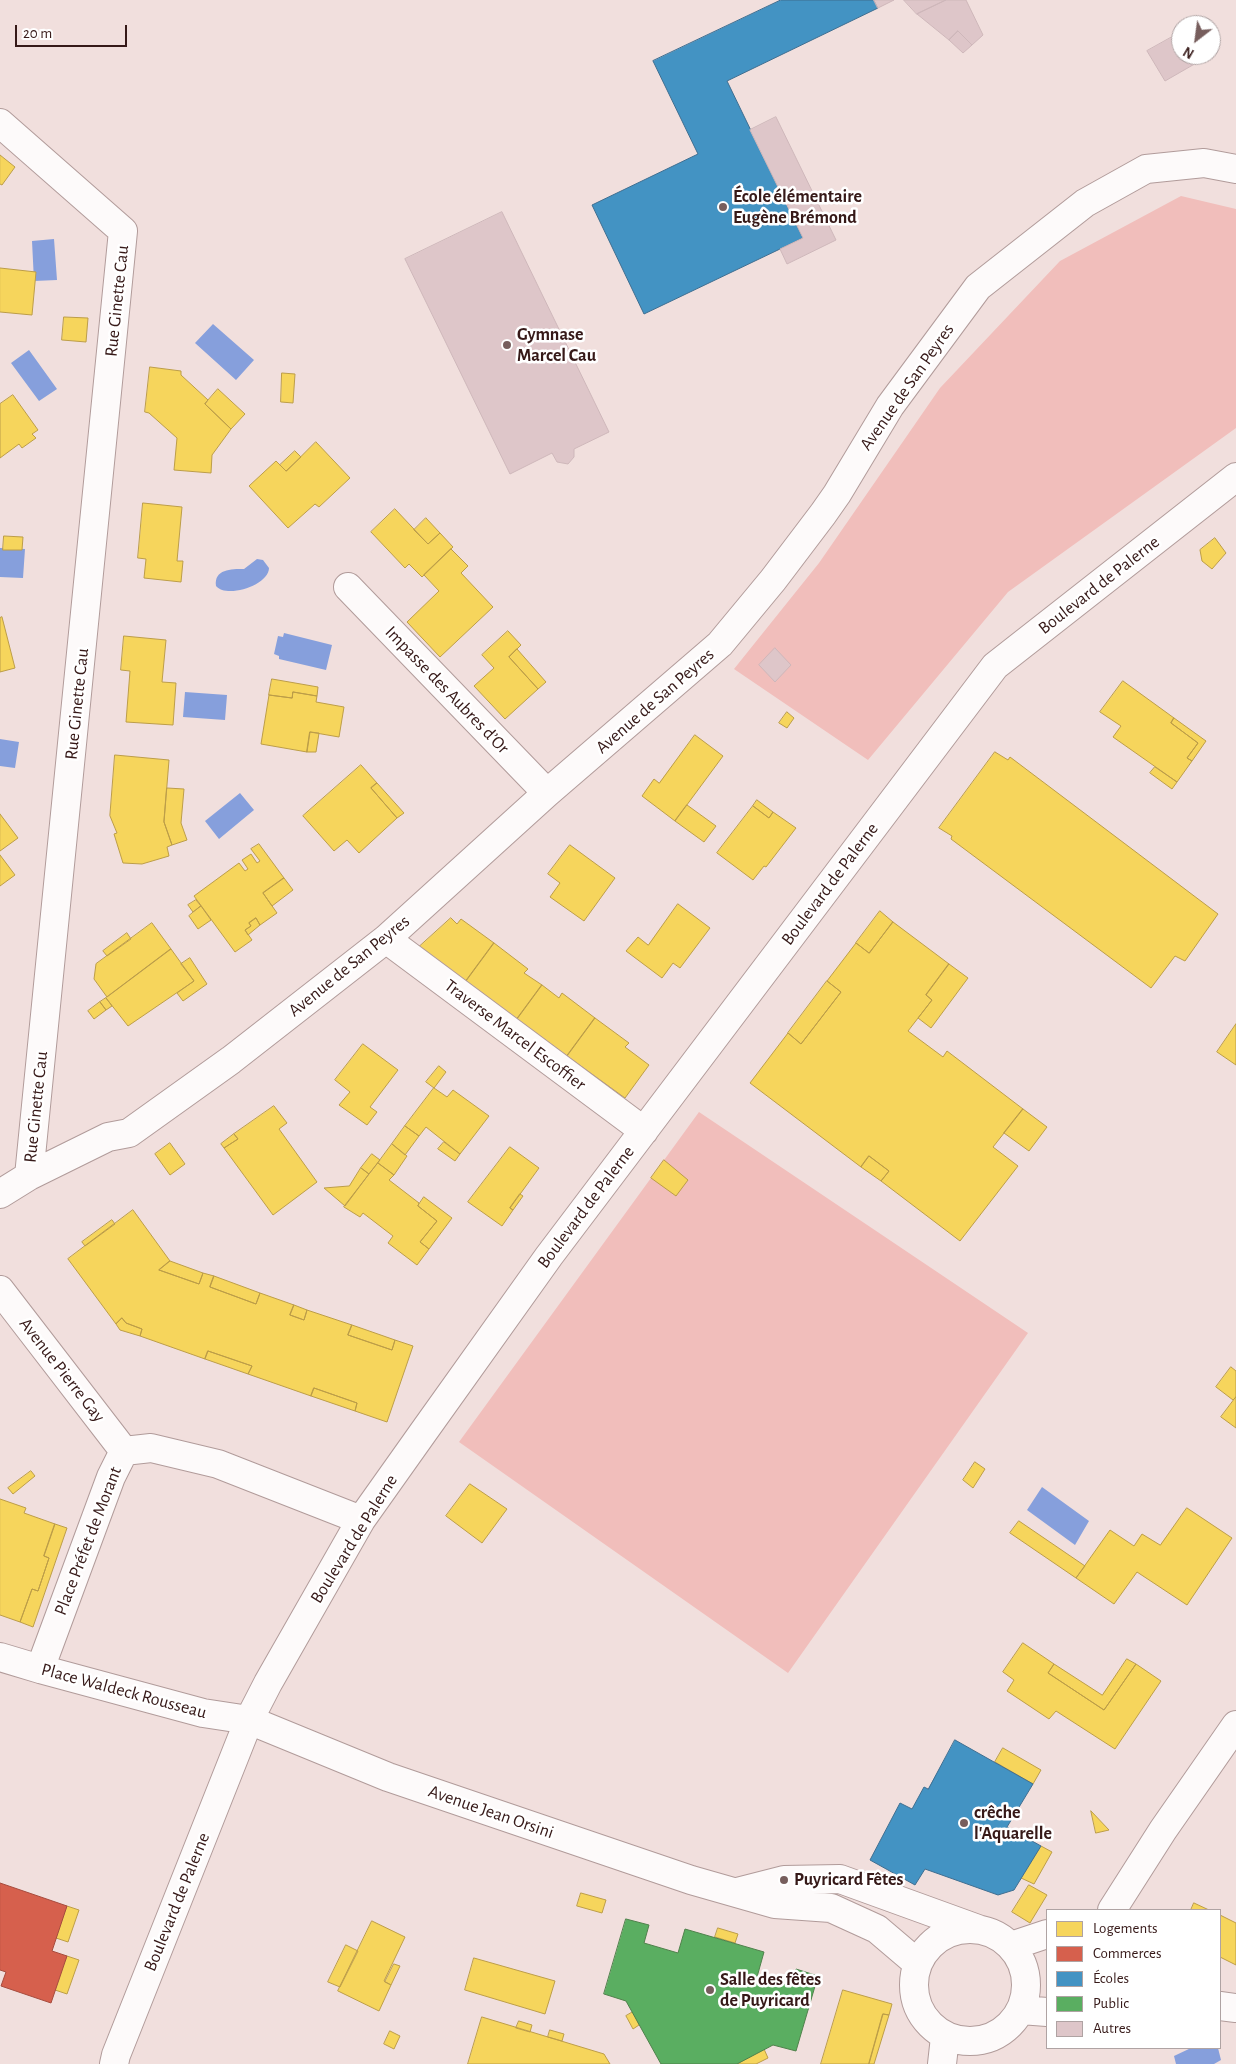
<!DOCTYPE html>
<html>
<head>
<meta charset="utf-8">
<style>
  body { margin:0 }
  #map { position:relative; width:1236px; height:2064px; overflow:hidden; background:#f1dfdd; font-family:"Alegreya Sans",sans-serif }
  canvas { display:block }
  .legend { position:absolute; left:1046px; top:1909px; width:175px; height:140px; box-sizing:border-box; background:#fff; border:1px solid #afa3a3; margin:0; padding:6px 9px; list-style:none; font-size:15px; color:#361918 }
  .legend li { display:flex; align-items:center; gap:10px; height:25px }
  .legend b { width:25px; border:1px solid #afa3a3 }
  .north { position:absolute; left:1171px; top:15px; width:50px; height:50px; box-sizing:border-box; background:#fff; border:1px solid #afa3a3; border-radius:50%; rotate:210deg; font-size:14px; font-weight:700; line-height:20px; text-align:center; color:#361918 }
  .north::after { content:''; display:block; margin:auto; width:18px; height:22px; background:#775e5d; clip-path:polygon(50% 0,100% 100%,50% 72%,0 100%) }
  .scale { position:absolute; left:15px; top:25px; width:112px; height:22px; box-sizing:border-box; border:2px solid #361918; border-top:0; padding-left:6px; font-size:15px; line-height:18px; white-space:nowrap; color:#361918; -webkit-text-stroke:4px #fff; paint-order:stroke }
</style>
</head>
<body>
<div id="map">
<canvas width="1236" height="2064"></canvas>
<ul class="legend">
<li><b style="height:14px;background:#f6d55c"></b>Logements</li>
<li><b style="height:14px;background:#d6604d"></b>Commerces</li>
<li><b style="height:14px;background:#4393c3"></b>Écoles</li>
<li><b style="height:14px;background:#5aae61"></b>Public</li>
<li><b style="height:14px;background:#dec6c9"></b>Autres</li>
</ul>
<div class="north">N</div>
<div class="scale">20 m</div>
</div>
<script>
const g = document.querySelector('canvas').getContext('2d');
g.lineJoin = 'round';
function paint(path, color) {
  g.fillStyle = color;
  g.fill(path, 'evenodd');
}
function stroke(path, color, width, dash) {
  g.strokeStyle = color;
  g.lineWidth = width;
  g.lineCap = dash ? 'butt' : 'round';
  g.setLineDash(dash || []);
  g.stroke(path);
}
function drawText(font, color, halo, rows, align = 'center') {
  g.font = font + ' "Alegreya Sans",sans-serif';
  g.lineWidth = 5;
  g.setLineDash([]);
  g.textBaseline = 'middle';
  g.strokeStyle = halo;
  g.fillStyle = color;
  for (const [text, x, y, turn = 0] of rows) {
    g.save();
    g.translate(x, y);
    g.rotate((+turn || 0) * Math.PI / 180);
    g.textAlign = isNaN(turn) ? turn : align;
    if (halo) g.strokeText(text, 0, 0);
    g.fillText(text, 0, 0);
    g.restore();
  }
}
const green = new Path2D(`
  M1181,196L1236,209V428L1008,592L868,760L734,669L819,563L940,388L1060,261Z
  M699,1112L1028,1333L788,1673L459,1442Z`);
const water = new Path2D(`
  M54,239L57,280L34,281L32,241Z
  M213,324L254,360L236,380L195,343Z
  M29,350L57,389L39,401L11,363Z
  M0,548L25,549L23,578L0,577Z
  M257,559L263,560L269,568C269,585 227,599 216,586C214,569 231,569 244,569Z
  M284,633L332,645L326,670L279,659V656L274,654L278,636L283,637Z
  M185,692L227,695L225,720L183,717Z
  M0,739L19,742L15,768L0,766Z
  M240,793L254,810L219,839L205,821Z
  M1042,1487L1089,1521L1075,1545L1027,1510Z
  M1191,2048H1218L1221,2060L1214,2064H1176L1174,2056Z`);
const homes = new Path2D(`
  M0,155L15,167L2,185L0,184Z
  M0,268L36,272L32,315L0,312Z
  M64,317L88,318L86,342L62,340Z
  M150,367L181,371V375L208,400L205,404L231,429L212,455L211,473L174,470L177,438L149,413L145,412Z
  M282,373L295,374L293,403L281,402Z
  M218,389L245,414L231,429L205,404Z
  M13,395L38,430L32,434L36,438L22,448L19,444L0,458V404Z
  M316,442L350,478L319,507L315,504L288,528L249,486L276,461L286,471Z
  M295,451L301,457L286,471L280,465Z
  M143,503L182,507L177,561H183L181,582L144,578L146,559L138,558Z
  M395,509L428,544L440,533L453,547L422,577L409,564L405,568L371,532Z
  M426,518L440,533L428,544L414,530Z
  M4,536L23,537L22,550H3Z
  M1215,538L1226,553L1212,569L1202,561L1200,550Z
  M451,549L468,566L461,573L493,607L440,657L407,622L439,591L424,575Z
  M2,617L15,668L0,672V618Z
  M508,631L521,645L509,657L538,689L505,719L474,686L494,668L482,655Z
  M124,636L166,640L162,682L176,683L173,725L126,722L130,671L121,670Z
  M517,649L546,682L538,689L509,657Z
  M272,679L318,687L317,696L293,692L292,698L269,695Z
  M1123,681L1174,718L1171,723L1198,743L1187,758L1192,761L1177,782L1113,737L1121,726L1100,712Z
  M293,692L317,696L316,702L344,707L339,737L310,732L307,752L261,744L269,695L292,698Z
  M787,712L794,718L787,728L779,723Z
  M1174,718L1206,741L1192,761L1187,758L1198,743L1171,723Z
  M310,732L319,733L316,752H307Z
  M695,735L723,756L675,821L642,796L654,779L659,783Z
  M995,752L1008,760L1010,757L1218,914L1185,961L1175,956L1151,988L951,839L952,836L939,828Z
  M115,755L169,760L164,822L172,845L167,847L169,856L142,864L123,863L114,834L117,833L110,816Z
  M361,765L377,783L371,788L397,818L359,853L347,840L334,851L303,816Z
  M1155,767L1177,782L1172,789L1150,773Z
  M377,783L404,813L397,818L371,788Z
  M167,788L184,789L181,823L187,840L172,845L164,822Z
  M757,800L773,812L769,818L753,806Z
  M687,805L716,826L704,842L675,821Z
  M753,806L769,818L773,812L796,828L766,867L764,866L753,880L717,853Z
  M0,814L18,838L0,851Z
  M259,844L284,878L263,893L277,913L260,925L256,918L249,923L251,926L245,930L252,940L235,952L194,896L239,863L245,871L248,869L242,860L251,854L257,863L260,861L251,849Z
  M570,845L615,878L584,921L550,897L560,883L548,874Z
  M0,855L15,875L0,886Z
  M284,878L293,890L272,906L263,893Z
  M196,900L201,906L193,912L188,905Z
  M678,904L710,928L680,968L673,963L662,978L626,951L638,937L648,945Z
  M201,906L211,920L198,929L189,916Z
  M880,911L893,922L869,953L856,943Z
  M256,918L260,925L248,935L245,930L251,926L249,923Z
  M451,918L457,924L461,919L494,943L466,981L419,947Z
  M893,922L949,964L926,995L932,1000L908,1031L943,1057L947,1051L1023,1109L993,1147L1018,1166L960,1241L881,1181L889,1171L869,1156L861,1167L750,1083L788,1033L801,1044L841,992L827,981L856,943L869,953Z
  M152,923L171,949L107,997L94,979L96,964Z
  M127,933L131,939L107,956L103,951Z
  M494,943L528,969L524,973L542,985L517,1019L466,981Z
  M171,949L194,981L128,1026L106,998Z
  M190,958L207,984L183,1001L177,993L194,981L181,964Z
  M949,964L968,978L931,1028L918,1018L932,1000L926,995Z
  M827,981L841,992L801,1044L788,1033Z
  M542,985L559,998L562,993L595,1018L567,1056L517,1019Z
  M106,998L112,1006L106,1010L100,1002Z
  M100,1002L106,1010L94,1019L88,1011Z
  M595,1018L629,1043L625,1047L649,1065L625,1098L567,1056Z
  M1236,1024V1065L1217,1052Z
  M363,1044L398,1070L370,1107L377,1112L367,1125L339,1105L350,1092L335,1080Z
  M439,1066L446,1072L434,1088L426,1082Z
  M434,1088L447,1097L453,1090L489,1116L460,1154L426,1127L419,1136L405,1126Z
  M274,1106L287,1123L279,1129L317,1182L273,1215L224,1148L238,1139L234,1134Z
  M1023,1109L1047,1127L1029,1151L1004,1133Z
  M405,1126L419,1136L405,1155L392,1144Z
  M234,1134L238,1139L224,1148L221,1144Z
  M444,1142L460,1154L455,1161L438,1149Z
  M170,1143L185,1164L170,1175L155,1154Z
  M392,1144L407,1156L394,1175L378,1163Z
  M510,1147L539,1168L510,1208L513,1210L502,1226L468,1202Z
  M372,1154L380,1160L369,1174L361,1168Z
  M869,1156L889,1171L881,1181L861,1167Z
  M664,1160L688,1180L676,1196L651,1178Z
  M378,1163L394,1175L389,1180L419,1203L418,1206L437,1221L420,1242L429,1249L417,1265L388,1243L393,1236L363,1213L360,1217L344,1207Z
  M361,1168L369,1174L345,1206L324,1188L349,1186Z
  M520,1194L523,1196L513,1210L510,1208Z
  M424,1197L452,1218L429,1249L420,1242L437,1221L418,1206Z
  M133,1210L170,1261L159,1270L199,1284L203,1273L214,1276L210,1287L256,1304L260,1293L294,1305L290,1315L304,1320L307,1310L352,1325L348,1335L392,1350L395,1340L413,1346L387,1422L355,1411L357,1403L314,1388L311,1396L248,1374L252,1366L208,1351L205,1359L140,1336L142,1329L126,1323L122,1318L116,1324L68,1259Z
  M112,1220L115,1224L85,1246L82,1242Z
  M170,1261L203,1273L199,1284L159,1270Z
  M214,1276L260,1293L256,1304L210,1287Z
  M294,1305L307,1310L304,1320L290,1315Z
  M122,1318L126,1323L142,1329L140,1336L120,1330L116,1324Z
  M352,1325L395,1340L392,1350L348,1335Z
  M208,1351L252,1366L248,1374L205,1359Z
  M1231,1367L1236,1371V1397L1233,1400L1216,1387Z
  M314,1388L357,1403L355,1411L311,1396Z
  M1236,1397V1428L1221,1417Z
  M975,1462L985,1469L973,1488L963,1480Z
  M31,1471L35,1476L13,1494L8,1488Z
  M470,1484L507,1509L482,1543L446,1516Z
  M0,1499L26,1508L24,1513L55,1524L44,1556L49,1558L38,1591L32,1589L20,1622L0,1615Z
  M1187,1508L1232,1538L1187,1605L1137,1572L1114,1604L1076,1578L1110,1530L1134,1546L1142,1534L1160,1545Z
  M1019,1521L1085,1566L1076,1578L1010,1533Z
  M55,1524L67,1528L33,1627L20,1622L32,1589L38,1591L49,1558L44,1556Z
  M1023,1643L1054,1664L1048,1673L1104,1710L1136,1664L1161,1681L1115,1749L1056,1711L1049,1719L1007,1691L1014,1680L1003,1672Z
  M1127,1659L1136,1664L1104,1710L1048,1673L1054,1664L1102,1695Z
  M1003,1748L1041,1770L1033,1784L995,1762Z
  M1091,1811L1109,1830L1096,1833Z
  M1041,1846L1052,1852L1034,1884L1021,1878Z
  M1029,1885L1047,1895L1030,1923L1012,1912Z
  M581,1893L606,1900L602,1913L577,1906Z
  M1194,1903L1209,1910H1191Z
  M67,1906L79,1910L68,1942L56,1938Z
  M1220,1915L1236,1923V1965L1220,1957Z
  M372,1921L405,1937L384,1981L391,1985L379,2011L338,1991Z
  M718,1928L738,1934L735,1943L715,1937Z
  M346,1945L358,1951L340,1987L328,1982Z
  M67,1956L79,1960L67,1994L55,1990Z
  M474,1958L555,1981L545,2014L465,1990Z
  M394,1964L400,1966L391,1985L385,1982Z
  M843,1990L892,2004L889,2015L883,2014L869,2064H821Z
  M633,2012L639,2025L633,2029L626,2016Z
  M883,2014L889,2015L874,2064H869Z
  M482,2017L604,2054L610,2064H468Z
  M519,2021L532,2025L530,2032L516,2028Z
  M550,2030L564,2034L562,2041L548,2037Z
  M390,2031L400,2036L394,2049L384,2044Z
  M764,2049L768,2058L756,2064H737Z`);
const shops = new Path2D(`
  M0,1883L67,1906L52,1951L67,1956L51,2003L1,1986L6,1972L0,1970Z`);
const schools = new Path2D(`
  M781,0H874L878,8L727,81L803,238L644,314L592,205L698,154L653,61Z
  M955,1740L1033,1784L1007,1827L1041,1846L1014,1890L998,1895L925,1869L915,1885L870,1860L900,1803L912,1809L924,1787L928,1789Z`);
const public = new Path2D(`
  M626,1919L649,1925L644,1943L678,1953L685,1929L764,1952L757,1977L791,1986L796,1969L818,1976L796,2051L773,2045L737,2064H661L626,2001L604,1994Z`);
const building = new Path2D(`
  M874,0H894L878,8Z
  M904,0H946L917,14Z
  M946,0H966L983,35L972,45L958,31L949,40L917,14Z
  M958,31L972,45L963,53L949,40Z
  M1181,32V55H1203L1205,58L1165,81L1147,51Z
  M776,117L836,240L787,264L780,249L803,238L750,130Z
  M502,212L609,432L574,449V457L568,464L557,462L552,453L510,474L405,259Z
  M775,648L791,665L775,682L759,665Z`);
const minor = new Path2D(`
  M0,123L123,231L29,1176
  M348,587L547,793
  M386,939L644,1131
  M0,1194L29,1176L108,1137L129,1133L231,1060L386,939L547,793L720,644L773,580L823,514L837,494L890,406L978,287L1085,203L1146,169L1204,163L1236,169
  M0,1290L124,1451
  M124,1451L151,1448L218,1464L361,1520
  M0,1657L40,1669L203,1713L249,1720L388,1777L691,1880L775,1904L831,1908L877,1929L917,1963
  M40,1669L111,1477L124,1451
  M737,1892L784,1880L840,1879L978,1929
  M1112,1910L1163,1830L1236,1725
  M914 1985a56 56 0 1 1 112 0a56 56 0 1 1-112 0Z
  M1011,1946L1047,1934
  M1220,2006L1236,2008
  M1021,2010L1047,2012
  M114,2064L116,2055L249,1720L268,1683L361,1520L422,1434L549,1256L995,666L1236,477
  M942,2064L945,2037`);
const markers = [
  [723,207,5,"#775e5d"],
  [507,345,5,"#775e5d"],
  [964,1823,5,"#775e5d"],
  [784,1880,5,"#775e5d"],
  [710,1990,5,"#775e5d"]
];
const poiNames = [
  ["École élémentaire",733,197],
  ["Eugène Brémond",733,218],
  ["Gymnase",517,335],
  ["Marcel Cau",517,356],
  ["crêche",974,1813],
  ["l'Aquarelle",974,1834],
  ["Puyricard Fêtes",794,1880],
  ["Salle des fêtes",720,1980],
  ["de Puyricard",720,2001]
];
const streetNames = [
  ["Rue Ginette Cau",117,301,-84],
  ["Avenue de San Peyres",907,387,-55],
  ["Boulevard de Palerne",1099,585,-38],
  ["Impasse des Aubres d’Or",447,690,46],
  ["Avenue de San Peyres",655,701,-41],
  ["Rue Ginette Cau",77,704,-84],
  ["Boulevard de Palerne",830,884,-53],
  ["Avenue de San Peyres",349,966,-39],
  ["Traverse Marcel Escoffier",515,1035,37],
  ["Rue Ginette Cau",36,1107,-84],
  ["Boulevard de Palerne",586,1207,-53],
  ["Avenue Pierre Gay",62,1370,52],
  ["Boulevard de Palerne",354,1539,-58],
  ["Place Préfet de Morant",88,1541,-69],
  ["Place Waldeck Rousseau",124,1691,15],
  ["Avenue Jean Orsini",491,1812,19],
  ["Boulevard de Palerne",177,1902,-68]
];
paint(green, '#f1bebb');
paint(water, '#869fdc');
paint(homes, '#f6d55c');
stroke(homes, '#bc9d48', 1);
paint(shops, '#d6604d');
stroke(shops, '#a64b3d', 1);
paint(schools, '#4393c3');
stroke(schools, '#3f6e90', 1);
paint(public, '#5aae61');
stroke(public, '#4f814b', 1);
paint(building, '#dec6c9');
stroke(building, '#ceb7ba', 1);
stroke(minor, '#b19b9a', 30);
stroke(minor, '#fdfafa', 28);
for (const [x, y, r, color] of markers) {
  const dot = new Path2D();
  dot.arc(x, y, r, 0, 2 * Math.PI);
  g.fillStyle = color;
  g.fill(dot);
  stroke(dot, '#fff', 2);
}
drawText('bold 18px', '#361918', '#fff', poiNames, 'left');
drawText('18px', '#361918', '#fff', streetNames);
</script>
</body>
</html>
